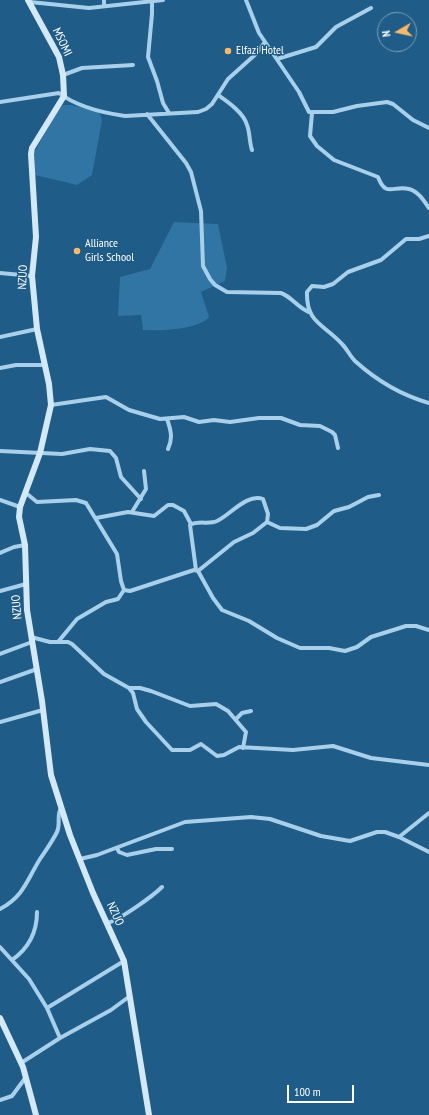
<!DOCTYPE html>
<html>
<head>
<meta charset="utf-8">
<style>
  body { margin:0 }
  #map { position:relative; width:429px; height:1115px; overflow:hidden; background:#1f5c87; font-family:"PT Sans Narrow",sans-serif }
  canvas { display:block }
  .north { position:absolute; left:377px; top:12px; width:40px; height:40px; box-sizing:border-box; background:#1f5c87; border:1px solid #799db7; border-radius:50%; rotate:261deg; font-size:11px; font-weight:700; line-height:16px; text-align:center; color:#fff }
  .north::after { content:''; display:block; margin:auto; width:14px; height:18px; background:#f9b968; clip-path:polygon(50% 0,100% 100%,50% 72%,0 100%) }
  .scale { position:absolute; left:287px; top:1085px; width:67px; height:18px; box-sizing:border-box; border:2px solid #fff; border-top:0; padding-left:5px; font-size:12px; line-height:14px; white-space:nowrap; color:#fff; -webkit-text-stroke:3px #1f5c87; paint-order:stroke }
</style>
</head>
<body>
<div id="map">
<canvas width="429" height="1115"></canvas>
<div class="north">N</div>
<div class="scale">100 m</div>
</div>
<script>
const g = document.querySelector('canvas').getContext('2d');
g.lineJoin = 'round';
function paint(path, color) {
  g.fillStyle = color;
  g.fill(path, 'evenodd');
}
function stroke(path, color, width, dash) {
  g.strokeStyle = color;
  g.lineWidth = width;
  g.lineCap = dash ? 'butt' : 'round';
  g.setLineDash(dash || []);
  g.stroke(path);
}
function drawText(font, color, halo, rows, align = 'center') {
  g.font = font + ' "PT Sans Narrow",sans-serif';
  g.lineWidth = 3;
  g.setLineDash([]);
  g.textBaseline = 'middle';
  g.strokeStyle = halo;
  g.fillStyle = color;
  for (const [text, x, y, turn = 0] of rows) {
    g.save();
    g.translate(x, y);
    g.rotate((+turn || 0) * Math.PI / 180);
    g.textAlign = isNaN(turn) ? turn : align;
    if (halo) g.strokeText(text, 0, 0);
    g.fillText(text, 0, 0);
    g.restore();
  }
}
const green = new Path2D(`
  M63,105H71L99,112L102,120L92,175L77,185L35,175L34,153L55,114Z
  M174,222L218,224L227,268L225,281L201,292L209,317C198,330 160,331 143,330L141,315L118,316L120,277L150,269Z`);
const street = new Path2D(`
  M246,0L259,33L299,92L309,112H333L357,106L387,102L393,104L413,120L429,128
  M152,1V14L148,57L157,81L163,103L169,113
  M30,2L89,8L163,0
  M104,6V0
  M277,59L316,47L336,27L371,8
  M63,75L82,68L133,65
  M218,95C228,102 244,113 247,125C250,132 249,141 252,150
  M0,102L59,93C76,106 104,113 125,116L198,112L206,109L212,104L228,79L257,53L265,42
  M312,113L310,136L317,146L334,160L378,177C386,198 393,185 409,189C418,191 424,201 429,208
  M147,114L186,163L191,172L201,211L203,266L210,279L215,285L227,292L281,293C292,297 298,308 309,312
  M429,236L419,239H406L381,260L348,272L333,284L324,287L312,286L307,292C306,323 324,324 342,344C347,349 350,356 355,361C376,380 401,395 429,403
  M0,273L32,276
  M0,337L37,329
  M0,368L16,365H44
  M51,405L106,397L129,410L160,419L184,417L199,422L214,420L230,422L259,418H281L300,425L320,426L332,432L335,435L338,448
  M167,419C171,430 173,439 168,449
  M0,451L62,454L90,449L110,451L116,458L121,477L141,499
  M26,493L37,502L76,500L86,503L117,554L121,581L124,590L130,591L194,570L198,571L213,598L222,610L249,621L277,638L300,648H329L345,651L357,647L371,637L406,626H416L429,630
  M0,500L20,507
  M132,512L146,489L144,471
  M96,518L128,512L154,516L168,505H173L184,511L191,524
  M267,522L280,528L306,529L317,525L334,511L349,507L368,497L379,495
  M0,553L14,547L25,545
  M196,570L190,525C198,520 209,525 217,521C230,515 247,493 263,499L268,514L267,522L253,533L234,542L198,571
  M0,591L26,584
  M31,637L50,642H68L72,644L104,674L129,688L133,693L137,709L146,722L172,750H190L201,744L217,756L224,755L239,747L293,750L333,746L371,758L429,765
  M58,642L77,619L106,602L118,599L124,590
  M0,654L32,642
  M0,682L37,669
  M129,688H140L151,691L190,706L216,704L228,711L246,732L243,748
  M236,719L242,713L251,711
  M0,722L43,710
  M399,837L429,813
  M117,848L119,852L127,855L156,849H172
  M80,859L97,855L185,822L251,817L270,819L321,836L350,841L377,832H385L399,837L429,852
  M0,909C24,896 27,880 40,859C46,850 52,842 57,832C61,824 56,816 61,808
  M107,923C118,921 153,896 162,887
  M0,947L29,979L47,1008L60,1038
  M12,960C29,948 37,933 37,912
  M47,1008L124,961
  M21,1063L60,1038L111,1010L130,996
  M0,1100L12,1096L26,1077`);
const secondary = new Path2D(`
  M28,0L59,57L63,75L64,96L32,148L31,154L36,237L32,276L37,329L49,384L51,405L40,453L20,507L19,517L25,545L27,610L42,701L51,775L70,835L93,893L124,961L149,1115
  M0,1018L23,1067L36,1115`);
const markers = [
  [228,51,4,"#f9b968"],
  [77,251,4,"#f9b968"]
];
const streetNames = [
  ["MSOMI",62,42,65],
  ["NZUO",23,277,-88],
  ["NZUO",17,607,-95],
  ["NZUO",115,914,66]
];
const poiNames = [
  ["Elfazi Hotel",236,51],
  ["Alliance",85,244],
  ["Girls School",85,258]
];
paint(green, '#3075a3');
stroke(street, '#a8d0ea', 4);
stroke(secondary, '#d4e9f8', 6);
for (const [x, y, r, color] of markers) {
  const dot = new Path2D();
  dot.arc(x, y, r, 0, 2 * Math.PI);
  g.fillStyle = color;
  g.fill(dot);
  stroke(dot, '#1f5c87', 1.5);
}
drawText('12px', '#fff', '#1f5c87', streetNames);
drawText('12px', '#fff', '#1f5c87', poiNames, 'left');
</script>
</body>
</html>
